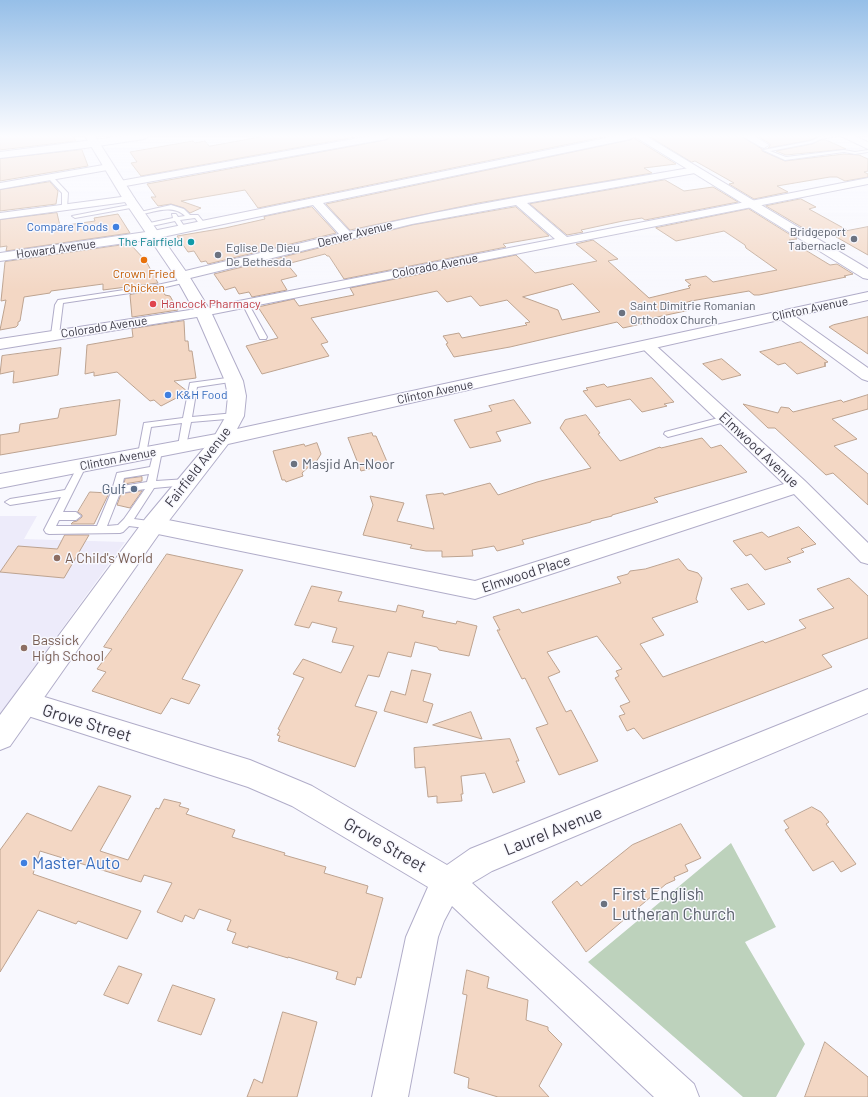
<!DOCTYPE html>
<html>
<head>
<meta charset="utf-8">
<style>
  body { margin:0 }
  canvas { display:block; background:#f8f8fe }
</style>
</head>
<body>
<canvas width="868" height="1097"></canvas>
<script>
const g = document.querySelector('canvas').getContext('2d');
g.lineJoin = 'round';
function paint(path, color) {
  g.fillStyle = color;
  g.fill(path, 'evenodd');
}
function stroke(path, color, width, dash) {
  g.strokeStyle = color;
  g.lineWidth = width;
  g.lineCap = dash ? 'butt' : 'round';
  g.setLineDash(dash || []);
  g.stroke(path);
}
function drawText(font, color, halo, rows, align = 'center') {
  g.font = font + ' Barlow,sans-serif';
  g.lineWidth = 3;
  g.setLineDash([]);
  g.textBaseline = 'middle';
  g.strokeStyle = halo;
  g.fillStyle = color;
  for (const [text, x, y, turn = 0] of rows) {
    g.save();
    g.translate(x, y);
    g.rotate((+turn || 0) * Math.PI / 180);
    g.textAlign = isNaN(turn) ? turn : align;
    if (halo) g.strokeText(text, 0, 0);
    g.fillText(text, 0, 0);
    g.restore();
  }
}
const built = new Path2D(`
  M0,516H37L24,539L125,542L0,714Z`);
const green = new Path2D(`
  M731,843L776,927L745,942L805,1044L776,1097H743L588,962Z`);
const building = new Path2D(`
  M0,136H73L76,141L0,150Z
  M266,136H361L141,176L131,163L137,162L130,152L193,141L195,143L205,141L209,146Z
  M392,136H608L258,208L245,190L181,201L201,208L190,213L184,208L171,204L158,206L151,197H156L147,184L386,140Z
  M649,136H741L762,149V151L785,161L844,154L859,155L868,159V171L864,172L868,174V177L845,181L837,177H830L777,186L788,192L754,199L729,184L734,183L695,161L692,162Z
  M757,136H818L811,140L768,148L770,146V144Z
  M634,138L676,164L644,168L652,173L478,203L350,230L326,204L630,140Z
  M821,140H826L846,149L786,155L776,151L812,144Z
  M82,150L88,166L0,181V159Z
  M665,180L684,191L713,187L738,202L645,220L642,218L623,221L581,230L583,232L567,235L530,204Z
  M50,182L58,191L56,204L0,211V190Z
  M801,199L816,207L809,209L847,230L815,235L766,206Z
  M312,207L336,233L208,264L206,261L201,262L194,251L188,252L177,236L225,228L265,219L264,217Z
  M516,207L549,236L503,244L506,247L344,279L329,256H327L325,254L287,264L297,276L281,280L287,290L252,297L249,292L239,294L235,287L225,290L214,274L412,225Z
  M749,209L797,239L789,240L830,265L837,264L853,274L844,276L846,277L759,295H754L749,291L691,301L682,304L690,310L648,319L650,322L623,328L617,322L510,347L454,357L446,344L448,343L443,336L459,333L462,338L527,325L525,323L530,322L507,300L480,306L471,296L447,302L437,291L311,318L328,342L321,344L329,356L262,374L246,346L278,338L258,307L294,299L299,306L354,295L350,288L516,255L535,273L597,261L576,244L593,240L618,259L608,261L649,298L690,288L688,286L691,285L685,280L706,276L713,282L777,270L746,248L745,245L724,231L676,241L656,228ZM573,284L600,312L562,320L558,310L523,297Z
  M57,213L60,226L95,221L94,218L118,214L130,233L6,251L7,246L0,247V220Z
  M868,227V255L831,234Z
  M130,244L146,261L158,283L103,290V284L51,291L50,293L24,297L20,321L18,322V325L16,327L0,330L6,300L1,301L5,262Z
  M162,289L165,295L170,296L178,310L132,317L130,295Z
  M868,317V354L829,327L833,325Z
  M184,321L185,341H188L189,351H192L196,378L174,381L187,391L186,393L161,406L154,400L150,401L117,372L94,376V372L85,374L87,345L133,337L132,329Z
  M801,342L828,362L824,363L826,364L824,365L826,366L797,374L785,363L778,365L760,352Z
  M61,348L58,375L13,383L14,371L0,374L2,356Z
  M722,359L741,375L722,380L703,364Z
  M652,378L674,402L664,404L667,406L642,412L630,399L596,407L583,391L588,390L586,388L604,384L607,387Z
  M868,395V409L832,419L857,439L834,446L868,474V505L833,473L826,475L775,428H768L743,404L778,413L781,407L789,408L793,412L841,400L843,402Z
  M120,400L116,435L0,455V435L19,432L20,424L58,418L60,409Z
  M514,400L531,423L496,432L501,441L470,448L454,420L492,411L489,406Z
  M586,415L600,433L598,434L620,461L660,447L661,448L702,438L711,448L721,445L747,472L654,498L658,502L612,515V516L591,521V522L522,540L524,544L497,551L494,546L472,550L473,556L442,557V551H426L410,548L412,545L363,535L373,505L370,496L404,503L397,521L434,529L426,495L443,493L444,495L490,483L498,495L537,482L591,468L560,428L565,420Z
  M372,433L373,436H376L388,464L361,471L348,438Z
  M317,443L321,454L316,462H314L302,473L303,476L286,482L285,480H282L273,451L304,444L305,446Z
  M142,477V481L124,484L125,479Z
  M142,491L130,508L117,505L121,494Z
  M90,492L109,493L94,524H71L73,522L77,521L82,517V515L78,512Z
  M799,527L816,544L801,549L804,552L787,558L791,562L765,570L751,554L746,556L733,541L762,532L768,537Z
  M65,535H89L64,578L0,572L18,546L57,549Z
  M167,554L243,570L182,679L200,685L189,704L171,698L161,714L92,691L106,672L97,669L112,649L104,647Z
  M679,559L688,570L698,573L702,578L696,599L698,602L652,618L664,635L640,644L663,677L763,641L765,643L806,628L799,620L834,608L817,589L849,578L868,596V638L822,655L832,667L643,739L634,728L627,731L619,716L625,714L620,706L630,702L615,678L619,676L616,671L622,669L597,636L547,652L560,672L548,677L566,712L571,710L598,761L559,775L536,728L548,724L525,678L522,679L497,630H500L493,617L519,609L522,613L621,583L617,577L628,574L630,571L645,569Z
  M748,584L765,604L748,610L731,589Z
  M312,586L342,592L338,601L396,612L398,605L424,611L422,617L456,624L457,621L477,626L469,656L439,650L437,647L415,642L411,657L388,652L379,677L368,675L355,706L377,712L355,767L278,741L280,736L277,735L280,730L278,729L304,678L293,674L303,659L341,673L354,646L332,642L337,628L312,622L309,628L295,625Z
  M412,670L431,674L423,701L433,704L427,723L384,711L391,691L405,695Z
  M471,712L482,739L433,725Z
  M510,739L519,761H516L525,782L493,793L485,773L461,776L463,794H461L462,801L437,803V796L428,797L425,767L415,768L414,748Z
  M99,786L131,796L100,851L128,860L156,808L159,809L164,799L181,803L179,806L189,809L186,814L235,830L232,837L285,853L284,855L326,867L324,873L368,886L366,893L383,898L361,978L357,977L355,985L336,979L338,972L288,957V958L248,946V948L232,943L236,933L227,930L231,920L199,909L194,919L185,915L182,922L157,912L172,883L144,875L141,882L40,851L33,874L141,911L127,939L78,921L76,924L38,910L0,972V850L27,813L71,831Z
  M812,807L821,812L829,822L826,824L856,864L841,872L833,861L813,871L785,830L789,828L784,821Z
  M681,824L701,858L685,865L688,871L674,877L675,880L666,884L586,952L552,902L577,881L581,886L632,845Z
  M119,966L142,974L128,1004L104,995Z
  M467,970L489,977L487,988L528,1000L526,1020L548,1027V1030L562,1044L539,1086L549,1097H498L468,1088L469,1078L454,1073L467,995L463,994Z
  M173,985L215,999L201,1035L158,1021Z
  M283,1012L317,1022L297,1097H247L254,1079L262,1083Z
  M825,1042L868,1077V1097H805Z`);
const service = new Path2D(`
  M837,136L821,139L812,143L770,151L786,157L844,150L855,152L868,150V152L855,154L844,152L785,160L763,150L811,141L820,137Z
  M49,177H53L68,193L67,208L62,207V193L49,179Z
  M134,204L136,205V207L75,218L72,216Z
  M171,205L184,209L190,215H198L206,225L201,226L195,218L180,220L186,229L183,231L181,230L175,221L147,227L145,226V224L173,218L172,214H176L178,217L185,216C173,204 154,212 139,215L136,213Z
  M185,279L187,280V282L157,289L63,303L59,335L55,337L51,335L55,305L58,300L157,285Z
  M243,302L248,303L267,337L266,339H260L242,303Z
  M234,377H237V381L197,387L192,417L235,413L239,416L238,418L191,422L186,446L182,449L178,446L182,423L151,427L146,454L142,457L139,456L138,454L144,423L183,418L190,383Z
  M726,416L730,419L729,421L668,437L664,434L665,432Z
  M158,448L162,451L156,481L187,479L192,482L187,485L154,488L134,519L156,522L158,525L156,528L153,529L129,526L123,532L120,533L49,534L46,533L44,530L61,497L10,505L5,502L10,499L65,490L79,464L82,463L86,466L63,512H76L81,516L76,520H59L56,526H97L112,490L117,473L150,467L154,451ZM149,474L147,482L122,486L124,478ZM145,489L124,519L118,525L107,526L120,493Z`);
const minor = new Path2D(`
  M370,136H391L386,139L120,187L115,184L120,181Z
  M616,136H635L630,139L323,203L350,232C463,204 580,187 695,167L700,170L695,173L527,203L567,237L868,178V184L203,316L0,349V339L203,308L555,239L516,205L412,224L182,280L177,279L175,276L177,273L339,234L313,205L153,239L0,261V253L153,231Z
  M742,136H754L769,145L764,148L761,147Z
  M841,136H854L868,142V149Z
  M109,164L114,167L113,169L0,189V183Z
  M129,196L133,197L135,199L133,201L0,219V213Z
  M784,311L789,312L868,368V381L862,379L779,318L777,315L779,312Z
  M648,341L653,343L805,481L868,543V564L861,562L794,494L475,599L153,533L146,530L143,525L146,520L153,517L475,581L784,484L643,349L640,346L643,343Z
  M868,689V713L492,871L472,883L694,1084L699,1097H654L452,906L444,921L438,937L408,1097H372L406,937L428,887L292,806L248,787L25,715L16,711L12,703L16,695L25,691L250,760L312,786L447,865L470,849Z`);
const tertiary = new Path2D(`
  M124,136H149L144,139L85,148L0,158V152Z
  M634,136H646L868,269V279L863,278Z
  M222,433L229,435L231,439L229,443L0,488V474Z`);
const secondary = new Path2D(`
  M85,136H95L135,199L189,276L211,312L243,381L246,396L244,416L237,429L868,292V300L228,444L161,531L10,746L0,750V715L145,519L215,435L226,416L228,396L225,381L195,312L175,276L123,199Z`);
const markers = [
  [116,227,4,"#3f7fe0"],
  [854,239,4,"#6b7280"],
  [191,242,4,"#0f9aa8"],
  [218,255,4,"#6b7280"],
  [144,260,4,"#e8710a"],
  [153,304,4,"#e0444e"],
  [622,313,4,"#6b7280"],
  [168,395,4,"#3f7fe0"],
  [294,464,4,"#6b7280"],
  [134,489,4,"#5c6f8a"],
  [57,558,4,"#8d6e63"],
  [24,648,4,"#8d6e63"],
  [24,863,4,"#3f7fe0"],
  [604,904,4,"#6b7280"]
];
const farShopnames = [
  ["Compare Foods",108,227],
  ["K&H Food",176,395,"left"]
];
const farWorshipnames = [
  ["Bridgeport",846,232,"right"],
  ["Tabernacle",846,246,"right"],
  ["Eglise De Dieu",226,248],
  ["De Bethesda",226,262],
  ["Saint Dimitrie Romanian",630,306],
  ["Orthodox Church",630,320]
];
const farStreetnames = [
  ["Denver Avenue",355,234,-14],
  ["Howard Avenue",56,249,-8],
  ["Colorado Avenue",435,266,-11],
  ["Clinton Avenue",810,309,-12],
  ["Colorado Avenue",104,327,-9],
  ["Clinton Avenue",435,392,-12],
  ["Clinton Avenue",118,459,-11]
];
const farCulturenames = [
  ["The Fairfield",183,242]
];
const farFoodnames = [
  ["Crown Fried",144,274],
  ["Chicken",144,288]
];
const farHealthnames = [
  ["Hancock Pharmacy",161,304]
];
const streetNames = [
  ["Elmwood Avenue",759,450,43],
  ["Fairfield Avenue",198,467,-52],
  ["Elmwood Place",526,574,-18]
];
const worshipNames = [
  ["Masjid An-Noor",302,464]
];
const serviceNames = [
  ["Gulf",126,489]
];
const educationNames = [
  ["A Child's World",65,558],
  ["Bassick",32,640],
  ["High School",32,656]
];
const nearStreetnames = [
  ["Grove Street",87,723,17],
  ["Laurel Avenue",553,831,-22],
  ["Grove Street",385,845,30]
];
const nearShopnames = [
  ["Master Auto",32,863]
];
const nearWorshipnames = [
  ["First English",612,894],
  ["Lutheran Church",612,914]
];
paint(built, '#edebfa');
paint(green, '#bdd2bc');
paint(building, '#f3d7c4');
stroke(building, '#bda390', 1);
stroke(service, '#b1adc9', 2);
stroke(minor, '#b1adc9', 2);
stroke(tertiary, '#b1adc9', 2);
stroke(secondary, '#b1adc9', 2);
paint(service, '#fff');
paint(minor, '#fff');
paint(tertiary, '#fff');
paint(secondary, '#fff');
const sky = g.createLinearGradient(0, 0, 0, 290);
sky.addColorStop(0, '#96bfe8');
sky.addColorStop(0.47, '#fcfcff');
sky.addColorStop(1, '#fcfcff00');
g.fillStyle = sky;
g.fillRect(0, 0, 868, 290);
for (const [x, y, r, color] of markers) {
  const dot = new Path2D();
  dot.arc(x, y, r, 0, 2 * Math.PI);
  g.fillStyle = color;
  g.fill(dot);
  stroke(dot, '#f8f8fe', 1.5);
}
drawText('12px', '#366cbe', '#f8f8fe', farShopnames, 'right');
drawText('12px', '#5b616d', '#f8f8fe', farWorshipnames, 'left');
drawText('12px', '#3c3a46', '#f8f8fe', farStreetnames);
drawText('12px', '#0d838f', '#f8f8fe', farCulturenames, 'right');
drawText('12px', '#c56008', '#f8f8fe', farFoodnames);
drawText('12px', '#be3a42', '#f8f8fe', farHealthnames, 'left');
drawText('14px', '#3c3a46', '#f8f8fe', streetNames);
drawText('14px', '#5b616d', '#f8f8fe', worshipNames, 'left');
drawText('14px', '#4e5e75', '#f8f8fe', serviceNames, 'right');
drawText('14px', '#785e54', '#f8f8fe', educationNames, 'left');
drawText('17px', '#3c3a46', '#f8f8fe', nearStreetnames);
drawText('17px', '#366cbe', '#f8f8fe', nearShopnames, 'left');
drawText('17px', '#5b616d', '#f8f8fe', nearWorshipnames, 'left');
</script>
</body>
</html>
